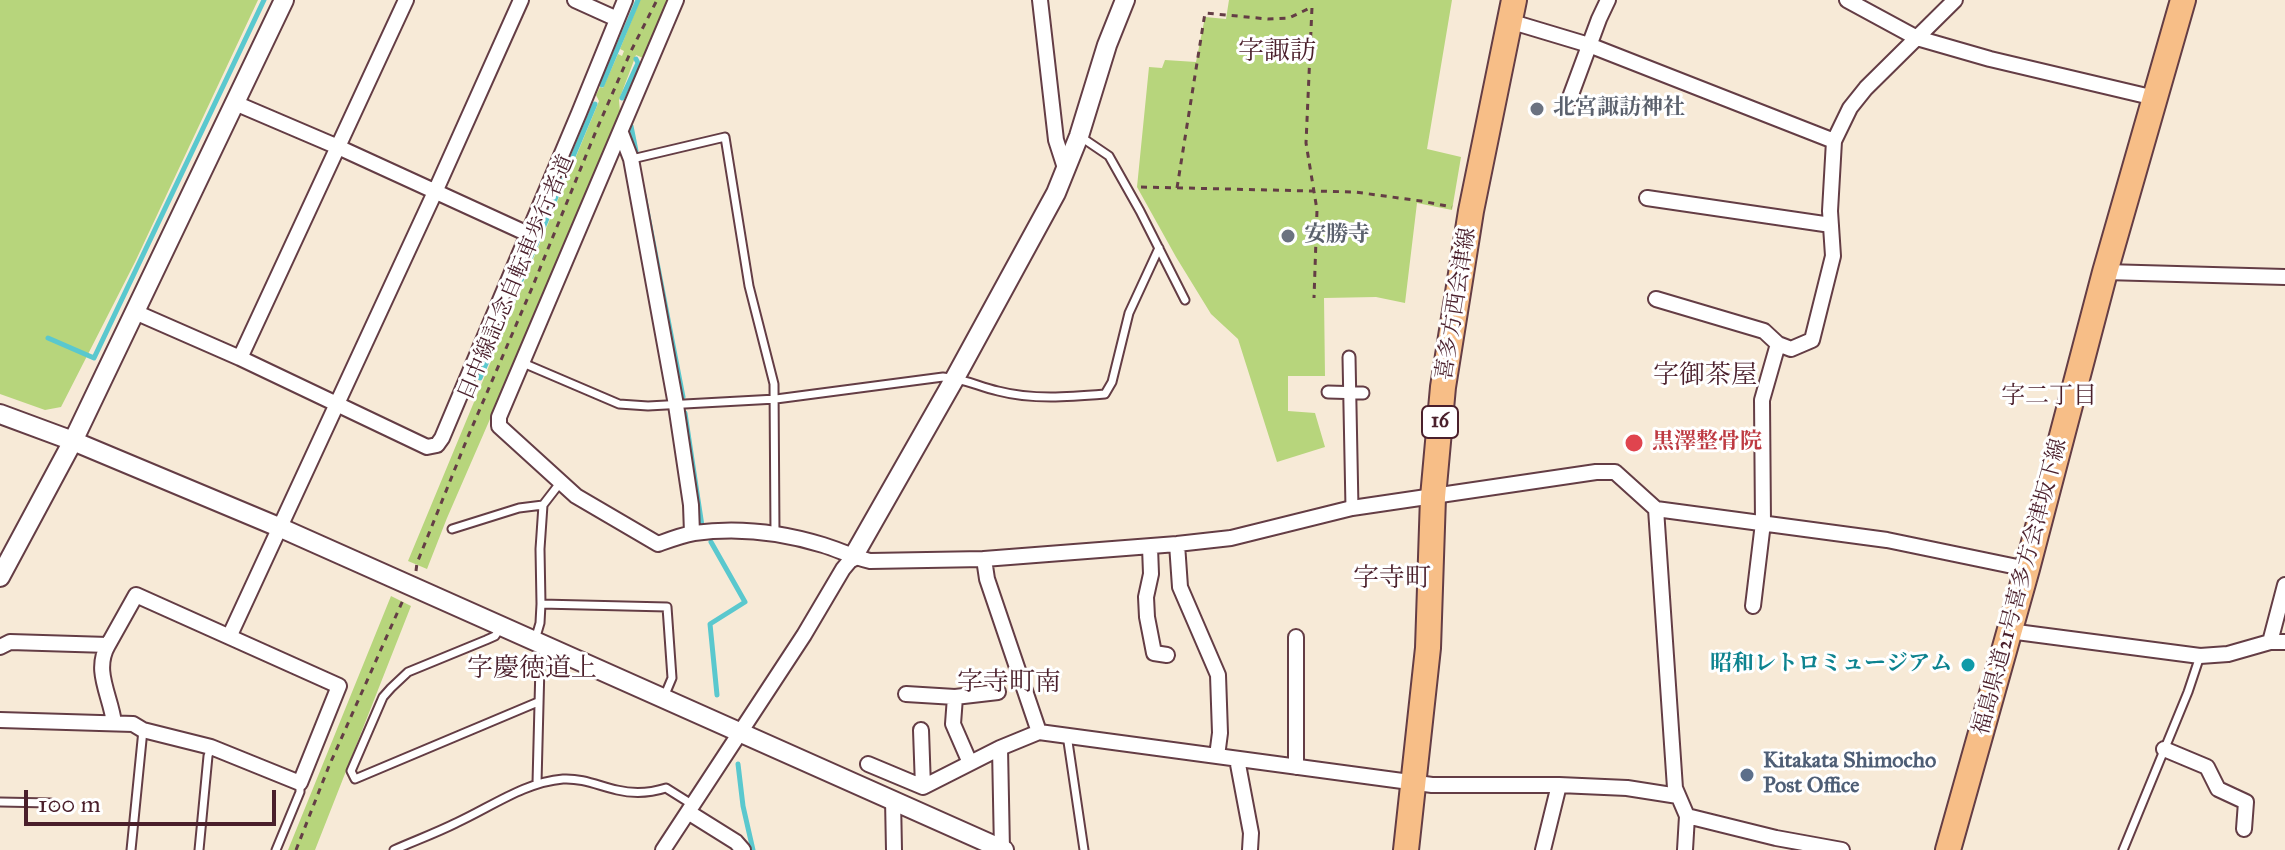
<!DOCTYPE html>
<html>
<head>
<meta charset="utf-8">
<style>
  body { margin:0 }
  #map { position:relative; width:2285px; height:850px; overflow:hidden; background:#f7ead7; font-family:"IM FELL Great Primer",serif }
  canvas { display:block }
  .scale { position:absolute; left:24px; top:790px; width:252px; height:36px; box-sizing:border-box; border:4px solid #4a1f2b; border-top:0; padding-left:10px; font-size:24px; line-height:28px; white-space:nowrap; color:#4a1f2b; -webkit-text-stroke:6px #fff; paint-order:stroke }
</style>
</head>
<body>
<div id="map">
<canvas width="2285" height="850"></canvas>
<div class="scale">100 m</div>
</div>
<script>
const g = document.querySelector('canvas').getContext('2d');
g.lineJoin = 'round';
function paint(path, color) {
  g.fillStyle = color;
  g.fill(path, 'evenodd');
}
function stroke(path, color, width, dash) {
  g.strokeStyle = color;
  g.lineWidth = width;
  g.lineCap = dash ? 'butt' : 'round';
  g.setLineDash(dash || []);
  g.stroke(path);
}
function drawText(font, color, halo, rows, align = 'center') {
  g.font = font + ' "IM FELL Great Primer","Noto Serif JP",serif';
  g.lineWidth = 6;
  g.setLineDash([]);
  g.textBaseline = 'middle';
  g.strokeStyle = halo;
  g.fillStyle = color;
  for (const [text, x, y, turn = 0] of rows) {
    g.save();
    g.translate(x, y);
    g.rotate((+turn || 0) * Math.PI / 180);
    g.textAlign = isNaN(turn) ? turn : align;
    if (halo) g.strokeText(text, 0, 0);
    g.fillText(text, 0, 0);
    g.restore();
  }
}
const green = new Path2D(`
  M0,0H258L135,262L61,407L45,410L0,394Z
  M640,0H668L643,58L636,55L619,100L620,112L593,182L447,518L427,569L408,561L599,101L596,95L600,87L603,88L618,54L622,56L624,51L620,49Z
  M1229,0H1452L1427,149L1461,157L1452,210L1417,203L1405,303L1376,297L1324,298L1325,376H1288V411L1315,413L1325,447L1277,462L1238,339L1211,314L1176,257L1137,187L1149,67L1162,68L1165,60L1196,62L1205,17L1226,19Z
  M391,596L411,606L315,850H288Z`);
const stream = new Path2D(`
  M602,85L638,0
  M622,98L638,63L636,59
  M631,126L636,151
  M644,195L683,397
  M48,338L94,358L264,0
  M480,378L595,104
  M685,413L702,526
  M711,542L745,602L710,624L717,695
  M738,764L743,806L753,850`);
const path = new Path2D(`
  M1141,187L1355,192L1421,201L1452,207
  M1177,188L1205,13L1268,19L1289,18L1312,7L1306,143L1317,210L1314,298
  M416,571L417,563L467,439L532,288L596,131L631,51L657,0
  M296,850L329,766L403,600`);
const service = new Path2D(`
  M1081,137L1109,156L1140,211L1185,300
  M632,159L725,137L749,286L774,384L775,533
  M523,363L619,404L648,406L776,399L943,377C966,379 977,386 998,391C1032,400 1069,397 1105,394L1112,382L1129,313L1159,248
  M452,529L519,508L543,505
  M541,604L667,607L672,678L664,697
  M501,627L495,636L486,640L408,672L391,688L383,697L351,771L355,779L538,702
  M535,640L540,623L541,604L540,549L543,505L560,483
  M1067,735L1084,850
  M537,783L540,665L546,646
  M0,802L51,803
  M131,850L143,730
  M199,850L208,756L211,747
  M276,850L300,792V783
  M394,850C414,841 436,833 456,823C491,807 525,782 563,779C583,778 599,786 617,790C634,794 650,793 666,788L693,805
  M2123,850L2188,692L2200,656`);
const pedestrian = new Path2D(`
  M1349,357L1352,508
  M1328,392L1363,393`);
const minor = new Path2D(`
  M575,0L617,19
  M676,0L499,417V426L576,496L658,544C669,540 682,535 694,533C737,527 781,532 823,545C839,550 853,557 870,561L984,559L1177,544L1231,538L1352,508L1596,472H1615L1656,509L1887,540L2027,569
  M1040,0L1056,140L1066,171
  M1847,0L1917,38L1990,59L2155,98
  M1509,21L1589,45L1834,141
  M1569,100L1599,19L1608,0
  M235,103L338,147L528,234
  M621,133L631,159L676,405L691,505L692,533
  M1647,198L1831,225
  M2105,272L2285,277
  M1656,299L1764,331L1778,344L1791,349L1812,340L1833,256L1830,211L1834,141L1850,108L1866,88L1955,0
  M135,312L240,358L427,447L437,445L442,438L579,113L625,0
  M240,358L406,0
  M1656,509L1675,788L1687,816L1685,850
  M1177,544L1180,587L1218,675L1220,733L1217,756
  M1150,547L1151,574L1146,597L1147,617L1154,653L1167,655
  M984,559L987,579L1039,732
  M1753,606L1763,523L1762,400L1778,344
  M2009,631L2200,656L2228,654L2270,642H2285
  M230,635L435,192L521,0
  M1296,637V767
  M2270,642L2285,585
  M108,645C93,671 111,696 114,723
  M0,647L10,642L108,645L136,595L339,686L300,783L211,747L143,730L133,724L0,720
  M906,694L955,697L998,692
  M955,697L953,724L970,763
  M921,730L923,787
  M1000,748L1002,850
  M2164,749L2207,767L2218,789L2246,802L2244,829
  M1237,759L1251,833L1250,850
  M868,764L923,787L1000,748L1039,732L1432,785H1559L1627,788L1678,796
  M893,799L894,850
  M688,812L736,842L743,850
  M1687,816L1776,838L1842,850
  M663,850L804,635L843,569L853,557
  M1543,850L1559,785`);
const tertiary = new Path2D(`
  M0,414L73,441L281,528L1004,850
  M853,557L955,378L1056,193L1079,136L1107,45L1125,0
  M0,577L73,441L284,0`);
const primary = new Path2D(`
  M1406,850L1428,648L1433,497L1443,387L1471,211L1514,0
  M1948,850L2027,569L2105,272L2183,0`);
const markers = [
  [1537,109,8,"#6b7280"],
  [1288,236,8,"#6b7280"],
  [1634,443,10,"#e0444e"],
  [1968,665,8,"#0f9aa8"],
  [1747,775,8,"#5c6f8a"]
];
const shields = [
  [1440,422,36]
];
const shieldNames = [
  ["16",1440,422]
];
const worshipNames = [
  ["北宮諏訪神社",1553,109],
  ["安勝寺",1304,236]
];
const streetNames = [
  ["日中線記念自転車歩行者道",517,278,-67],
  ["喜多方西会津線",1457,304,-81],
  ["福島県道21号喜多方会津坂下線",2021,587,-75]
];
const healthNames = [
  ["黒澤整骨院",1652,443]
];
const cultureNames = [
  ["昭和レトロミュージアム",1952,665]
];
const serviceNames = [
  ["Kitakata Shimocho",1763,762],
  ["Post Office",1763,787]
];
const neighbourhoodNames = [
  ["字二丁目",2049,397]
];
const quarterNames = [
  ["字諏訪",1277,53],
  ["字御茶屋",1705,377],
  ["字寺町",1392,580],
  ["字慶徳道上",532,670],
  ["字寺町南",1009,684]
];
paint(green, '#b7d57c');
stroke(stream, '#5ac8ce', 5);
stroke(service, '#643d45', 11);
stroke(pedestrian, '#643d45', 15);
stroke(minor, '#643d45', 18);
stroke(tertiary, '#643d45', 22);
stroke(primary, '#643d45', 28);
stroke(path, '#643d45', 3, [6, 6]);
stroke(service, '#fff', 7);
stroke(pedestrian, '#fff', 11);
stroke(minor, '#fff', 14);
stroke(tertiary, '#fff', 18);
stroke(primary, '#f7be87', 24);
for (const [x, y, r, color] of markers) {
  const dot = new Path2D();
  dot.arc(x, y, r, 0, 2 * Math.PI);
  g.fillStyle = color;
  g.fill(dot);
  stroke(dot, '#fff', 3);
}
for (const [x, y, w] of shields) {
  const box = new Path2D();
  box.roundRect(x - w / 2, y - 16, w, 32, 6);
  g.fillStyle = '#fff';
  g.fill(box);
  stroke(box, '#4a1f2b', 2);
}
drawText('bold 20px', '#4a1f2b', null, shieldNames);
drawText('bold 22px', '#5b616d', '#fff', worshipNames, 'left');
drawText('22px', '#4a1f2b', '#fff', streetNames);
drawText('bold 22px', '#be3a42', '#fff', healthNames, 'left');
drawText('bold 22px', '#0d838f', '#fff', cultureNames, 'right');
drawText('bold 22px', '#4e5e75', '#fff', serviceNames, 'left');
drawText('24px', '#4a1f2b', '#fff', neighbourhoodNames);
drawText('26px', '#4a1f2b', '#fff', quarterNames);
</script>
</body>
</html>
